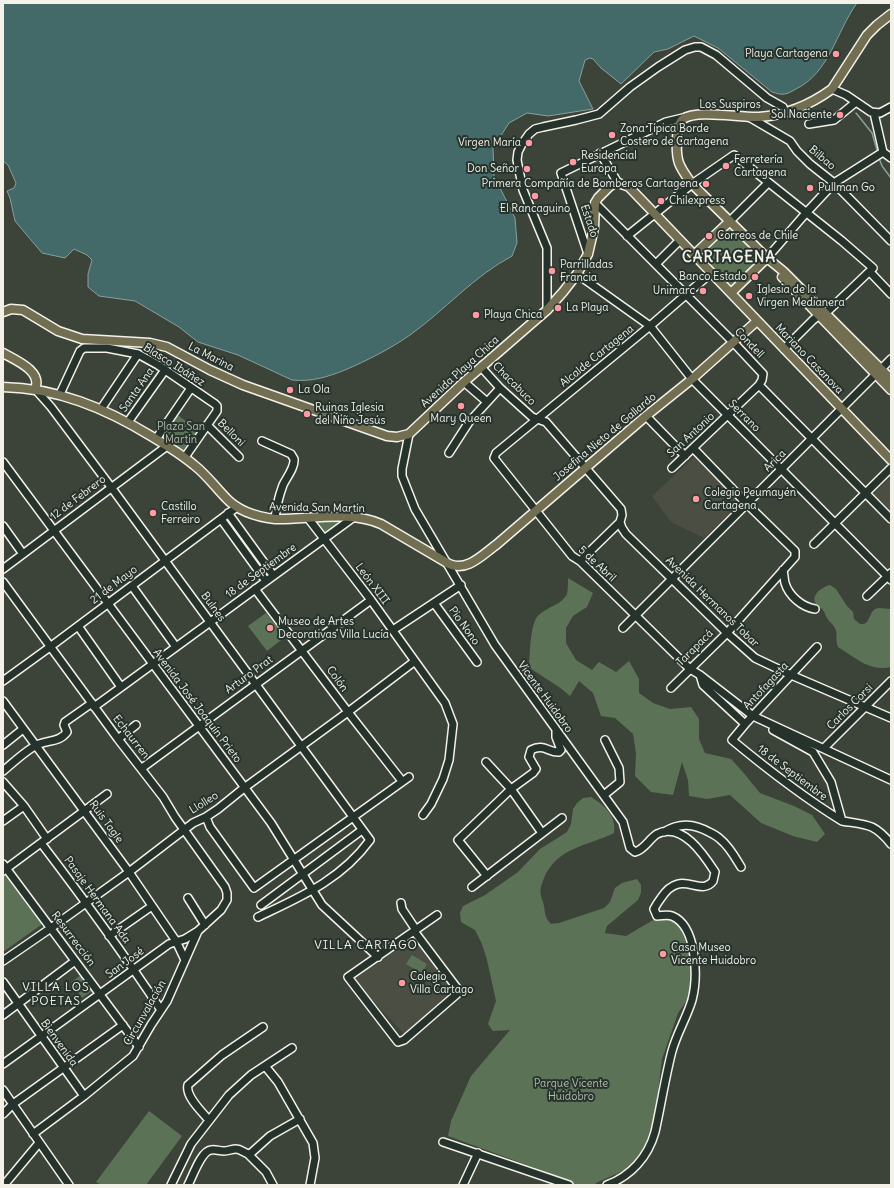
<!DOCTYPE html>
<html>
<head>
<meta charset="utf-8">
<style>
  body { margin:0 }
  #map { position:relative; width:894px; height:1188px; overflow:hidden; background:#3c4339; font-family:Delius,sans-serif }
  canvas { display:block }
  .frame { position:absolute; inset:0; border:4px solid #f4f1e8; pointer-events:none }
</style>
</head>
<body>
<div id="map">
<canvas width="894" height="1188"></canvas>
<div class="frame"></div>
</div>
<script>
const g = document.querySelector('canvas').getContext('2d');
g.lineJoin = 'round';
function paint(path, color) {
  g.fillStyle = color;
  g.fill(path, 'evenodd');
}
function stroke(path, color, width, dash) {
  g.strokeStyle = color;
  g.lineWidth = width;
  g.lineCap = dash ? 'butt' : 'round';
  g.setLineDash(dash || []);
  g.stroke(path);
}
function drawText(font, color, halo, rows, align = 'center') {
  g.font = font + ' Delius,sans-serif';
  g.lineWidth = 4;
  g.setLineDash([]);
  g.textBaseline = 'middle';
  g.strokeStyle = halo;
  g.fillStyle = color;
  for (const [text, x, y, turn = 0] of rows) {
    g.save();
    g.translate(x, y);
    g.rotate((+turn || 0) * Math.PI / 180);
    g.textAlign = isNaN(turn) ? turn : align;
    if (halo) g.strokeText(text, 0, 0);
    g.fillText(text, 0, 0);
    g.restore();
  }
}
const built = new Path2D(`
  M694,457L740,503L704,538L671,522L652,496Z
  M891,477V515L872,495Z
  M414,937L451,987L449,993L405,1035L352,979Z`);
const green = new Path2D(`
  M729,226L760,259L730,290L698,255Z
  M176,414L200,431L186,453L161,436Z
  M348,519L325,534L313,520Z
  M568,578L593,593L587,607L573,616L566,628V643L576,660L592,670L599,662L616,672L629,661L639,679V693L653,703L670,709L691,707L699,719V739L705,753L731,759L742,771L760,793L794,806L812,815L825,834L817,842L793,836L761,823L730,795L707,799L689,796L688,780L682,762L673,795L651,792L635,776L636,753L633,734L615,718L601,716L593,693L579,681L570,696C557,684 542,677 529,667C530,654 530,627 537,617C545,607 561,606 567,594C568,590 568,583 568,578Z
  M830,585L836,589L847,606L853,612L854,619L860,624H864L867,622L872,612L875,609L879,608L891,609V667C869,672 855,657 838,647C835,640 838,634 835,628C833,624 829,622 827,618C825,615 825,612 822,609C821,608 819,607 817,605C809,596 822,587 830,585Z
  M266,613L285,637L267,651L248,626Z
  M591,797C604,805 617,816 614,833C588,846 557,847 544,878C540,889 539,891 543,902C546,912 543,915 551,924L559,923L604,908L610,902L615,888L622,883L637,879L641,885V893L638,900L607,926L605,933L626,936L655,919H672L678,921L693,963L690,988L688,999L678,1013L662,1059L655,1116L644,1150L627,1169L596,1183L595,1185H563L565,1179L448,1136L451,1121L471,1076L510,1030L493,1031L488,1024L496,1001L487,960L482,944L475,930L461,922L460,913L463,906L485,895L518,872L540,849L567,832L571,824L573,809L577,803L583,798Z
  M5,875L10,876L41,920V925L3,952V877Z
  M412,955L427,964L422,973L406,964Z
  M81,975L92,991L82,998L71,982Z
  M149,1111L182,1136L146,1185H101L96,1182Z`);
const water = new Path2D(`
  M3,3H857C836,32 830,72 796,89C792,91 788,94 784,94C781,95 776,93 772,92L718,48L694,36L668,49L654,52L621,84L601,68L593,59L590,58L585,60L579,81L593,109L548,116L527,113L509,123L493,148L494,176L515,218L517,243L512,256C474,276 445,310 410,335C392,348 366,361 345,370C327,377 312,382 292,380L238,355L198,342L179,327L135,301L99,296L88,287V274L92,260L87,255L74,249L65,258L42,253L15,221L10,198L7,191L14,188L16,183L8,165L3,161Z`);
const stream = new Path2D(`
  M856,113L872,133L877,150
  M879,158L882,166L891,178`);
const minor = new Path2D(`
  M832,89L846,95L871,112L880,113L891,107
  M874,113L883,152L891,158
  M749,117L790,141L797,151L810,164L834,183L891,241
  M809,124L834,120L856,102
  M600,153L618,183
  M595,203L733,342L763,374L762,380L759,385L672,468
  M730,221L768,183
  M627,236L692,184L734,155L842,241L873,268L828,311L818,316L813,320L784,349
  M588,254L561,173L666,122L687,117
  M767,258L806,213L834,183L883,152
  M656,264L680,240
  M870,272L891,294
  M711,273L650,326L496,453L494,458L572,556L580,561L690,669L700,675L753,716L891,780
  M577,274L650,326L692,379L891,580
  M547,310V248L523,190L517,160L518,152L522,144L529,134L535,129L543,127L576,120L599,114L630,87L658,67L685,50L695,47H701L716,55L767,98L783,107L785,113
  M481,367L500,388L532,417L546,422L621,509L622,515L620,522
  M464,382L487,402
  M759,385L891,519
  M35,389L51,407L111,487L370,840C341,880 300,897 258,917
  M60,394L80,351L84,348H107L138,354L158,365L215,404L217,406V411L185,457
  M101,409L138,354
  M646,416L685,456
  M128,422L165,370
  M207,425L239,457
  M409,434L402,469V476L415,509L495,645L623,822L630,848L635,852C645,849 649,839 657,834C682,821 704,855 715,872L713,881C700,898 681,867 661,898C658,902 656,905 654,909L657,916C662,916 667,914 672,916C697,926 698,977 692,1000C687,1017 677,1033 672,1051C665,1078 661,1105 655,1132C648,1157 631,1176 607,1185
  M156,439L191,388
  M262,441L291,454L294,459C295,467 287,477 283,485C279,496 276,507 275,519
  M449,453L469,422L500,388
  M3,462L271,823L322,905L378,957
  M228,513L273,575
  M308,518L371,600L445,703L453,724L449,760L443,779L431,804L423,815
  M221,519L266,581
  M620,522L622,528L626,534L727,633L755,658L791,675L891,718
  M3,526L23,554
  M814,544L891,468
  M580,561L620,522
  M3,569L167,446
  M783,570C784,574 784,579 785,583C789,596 802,607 815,609
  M3,582L118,739L163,797L175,817L225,887L227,893V900L221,910L198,931L185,939L169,944L3,1064
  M132,586L176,647
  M255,589L348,712L402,781
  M867,596L891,573
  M434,603L477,662
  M78,626L121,687
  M623,628L891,359
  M393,630L461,585
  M817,647L747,722L732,740C767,769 803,797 842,821
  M700,675L703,685L745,724
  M3,681L50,647L237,507
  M671,688L727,633L795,557V551L747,504L694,449
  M3,701L129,872L176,941L185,960
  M94,707L354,517
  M773,730L813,752L831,782L842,821C867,825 874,823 891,844
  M118,739L136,725
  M3,745L23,729
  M824,748L891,681
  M486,762L511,789L542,833
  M142,768L371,600
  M3,771C13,763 27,749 39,744C49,740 60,742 67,732L64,725L65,722L92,703
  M3,782L24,806L47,839
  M604,795L620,782L619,768L605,740
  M206,817L210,827L254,888L409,777
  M3,821L24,806
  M664,832C680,822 694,824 709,832C713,834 717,836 720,839C729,846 735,857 741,867
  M41,843C83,898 123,953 161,1010
  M3,864L139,1047
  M3,871L107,794
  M487,876L458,840L511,789L533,773L536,769L529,757L531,750C544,743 549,753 559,752L561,750L556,737V731
  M472,887L562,818
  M188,898L205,925
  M401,903L402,909L416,930
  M261,905L362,830
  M414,931L457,988V994L404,1040L398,1042L348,977L437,915
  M109,936L152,906
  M3,961L51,928L129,872L193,823L206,817L218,809L244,788L348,712L415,661
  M3,982L84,1096
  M3,1015L75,961
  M265,1066L278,1082L313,1143L315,1158L310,1185
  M3,1090L69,1185
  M3,1114L13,1104L123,1025
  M209,1120C202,1112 185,1096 188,1085L222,1055L263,1027
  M33,1134L84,1096L133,1056L151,1025L167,1001L198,931
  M443,1142L569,1185
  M248,1154L266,1172L273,1185
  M4,1185L39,1143
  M171,1185L191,1144L229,1095L251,1075L292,1048
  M188,1185C193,1176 201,1151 211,1150C215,1149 219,1151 224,1151C228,1151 232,1149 236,1149C242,1149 244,1154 250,1154L270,1136L300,1119
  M463,1185L478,1153`);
const major = new Path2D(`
  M891,14L877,25L867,35L832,89C810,105 786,115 759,117C740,118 697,109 683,119C675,125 676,155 679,163C682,171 687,177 692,184L767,258L783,271L891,379
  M694,255L730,221
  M782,277L891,390
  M731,293L767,258
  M3,312L11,309L23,310L58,331L82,339L150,343L167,347L210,370L243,385L387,436L397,437L409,434L464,382L547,310L563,292L577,274L588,254L594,228L595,203L598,198L608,188L613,184L618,183L624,185L629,187L654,213L891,460
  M3,353C15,360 43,371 35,389
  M3,387C57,388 105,408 151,436C166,445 181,454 194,465C207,475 215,487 226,498C238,511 258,517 275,519C307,520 352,510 381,524L449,564C467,572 482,555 496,545L646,416L692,379L757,321`);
const markers = [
  [836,54,4,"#ff9aa2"],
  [840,115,4,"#ff9aa2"],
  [612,135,4,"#ff9aa2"],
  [529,143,4,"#ff9aa2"],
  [573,162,4,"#ff9aa2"],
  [726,166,4,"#ff9aa2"],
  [527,169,4,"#ff9aa2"],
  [706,184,4,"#ff9aa2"],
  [810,188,4,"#ff9aa2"],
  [535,196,4,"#ff9aa2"],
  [661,201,4,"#ff9aa2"],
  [709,236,4,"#ff9aa2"],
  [552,271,4,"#ff9aa2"],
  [755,277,4,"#ff9aa2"],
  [703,291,4,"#ff9aa2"],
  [749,296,4,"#ff9aa2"],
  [558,308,4,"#ff9aa2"],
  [476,315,4,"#ff9aa2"],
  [290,390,4,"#ff9aa2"],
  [461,406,4,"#ff9aa2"],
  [307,414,4,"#ff9aa2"],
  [696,499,4,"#ff9aa2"],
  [153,513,4,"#ff9aa2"],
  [270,628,4,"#ff9aa2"],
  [663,954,4,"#ff9aa2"],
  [402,983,4,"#ff9aa2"]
];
const poiNames = [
  ["Playa Cartagena",828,54,"right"],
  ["Sol Naciente",832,115,"right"],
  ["Zona Típica Borde",620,129],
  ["Costero de Cartagena",620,142],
  ["Virgen María",521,143,"right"],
  ["Residencial",581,156],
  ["Europa",581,169],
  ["Ferretería",734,160],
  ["Cartagena",734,173],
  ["Don Señor",519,169,"right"],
  ["Primera Compañía de Bomberos Cartagena",698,184,"right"],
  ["Pullman Go",818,188],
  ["Chilexpress",669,201],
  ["El Rancaguino",535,209,"center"],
  ["Correos de Chile",717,236],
  ["Parrilladas",560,265],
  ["Francia",560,278],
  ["Banco Estado",747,277,"right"],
  ["Iglesia de la",757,290],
  ["Virgen Medianera",757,303],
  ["Unimarc",695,291,"right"],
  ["La Playa",566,308],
  ["Playa Chica",484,315],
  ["La Ola",298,390],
  ["Ruinas Iglesia",315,408],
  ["del Niño Jesús",315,421],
  ["Mary Queen",461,419,"center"],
  ["Colegio Peumayén",704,493],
  ["Cartagena",704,506],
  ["Castillo",161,507],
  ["Ferreiro",161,520],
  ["Museo de Artes",278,622],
  ["Decorativas Villa Lucía",278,635],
  ["Casa Museo",671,948],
  ["Vicente Huidobro",671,961],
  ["Colegio",410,977],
  ["Villa Cartago",410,990]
];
const streetNames = [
  ["Los Suspiros",730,105],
  ["Bilbao",822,158,40],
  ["Estado",589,221,71],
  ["Condell",749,343,46],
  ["Alcalde Cartagena",597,356,-39],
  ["La Marina",211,357,27],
  ["Mariano Casanova",809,359,46],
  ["Blasco Ibáñez",174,365,32],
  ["Avenida Playa Chica",460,372,-42],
  ["Chacabuco",514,384,45],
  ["Santa Ana",137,390,-55],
  ["Serrano",744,416,45],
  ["Belloni",231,433,45],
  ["San Antonio",691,435,-43],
  ["Josefina Nieto de Gallardo",605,437,-40],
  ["Arica",775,461,-45],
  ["12 de Febrero",78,498,-37],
  ["Avenida San Martín",317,508,1],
  ["5 de Abril",597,564,43],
  ["18 de Septiembre",261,571,-36],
  ["León XIII",372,584,53],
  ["21 de Mayo",114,585,-37],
  ["Avenida Hermanos Tobar",712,602,44],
  ["Bulnes",213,607,54],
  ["Pío Nono",464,626,54],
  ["Tarapacá",695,648,-45],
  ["Arturo Prat",249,675,-36],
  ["Colón",337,679,54],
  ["Antofagasta",766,686,-47],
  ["Vicente Huidobro",545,697,54],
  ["Avenida José Joaquín Prieto",197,706,53],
  ["Carlos Corsi",850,707,-45],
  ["Echaurren",131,737,52],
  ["18 de Septiembre",792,773,37],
  ["Llolleo",204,803,-32],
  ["Ruis Tagle",106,822,54],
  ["Pasaje Hermana Ada",97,900,54],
  ["Resurrección",73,939,53],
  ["San José",125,963,-36],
  ["Circunvalación",145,1013,-60],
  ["Bienvenida",59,1043,54]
];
const parkNames = [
  ["Plaza San",181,427],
  ["Martín",181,440],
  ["Parque Vicente",571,1084],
  ["Huidobro",571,1097]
];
const neighbourhoodNames = [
  ["VILLA CARTAGO",366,946],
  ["VILLA LOS",56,988],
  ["POETAS",56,1002]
];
const districtNames = [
  ["CARTAGENA",729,258]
];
paint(built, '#4b4e42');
paint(green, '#5c7256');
paint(water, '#446969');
stroke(water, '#8a9f9c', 1);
stroke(stream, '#8a9f9c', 1.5);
stroke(minor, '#f4f1e8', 10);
stroke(major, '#f4f1e8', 11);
stroke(minor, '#26332d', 7);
stroke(major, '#726e52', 8);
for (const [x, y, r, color] of markers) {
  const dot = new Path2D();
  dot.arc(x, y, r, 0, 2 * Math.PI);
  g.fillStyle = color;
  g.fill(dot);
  stroke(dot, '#26332d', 1.5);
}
drawText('11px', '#f4f1e8', '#26332d', poiNames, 'left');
drawText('11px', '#f4f1e8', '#26332d', streetNames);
drawText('11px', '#b7beae', '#26332d', parkNames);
g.letterSpacing = '1px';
drawText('12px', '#f4f1e8', '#26332d', neighbourhoodNames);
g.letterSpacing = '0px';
g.letterSpacing = '1px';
drawText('bold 15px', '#f4f1e8', '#26332d', districtNames);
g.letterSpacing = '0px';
</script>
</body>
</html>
